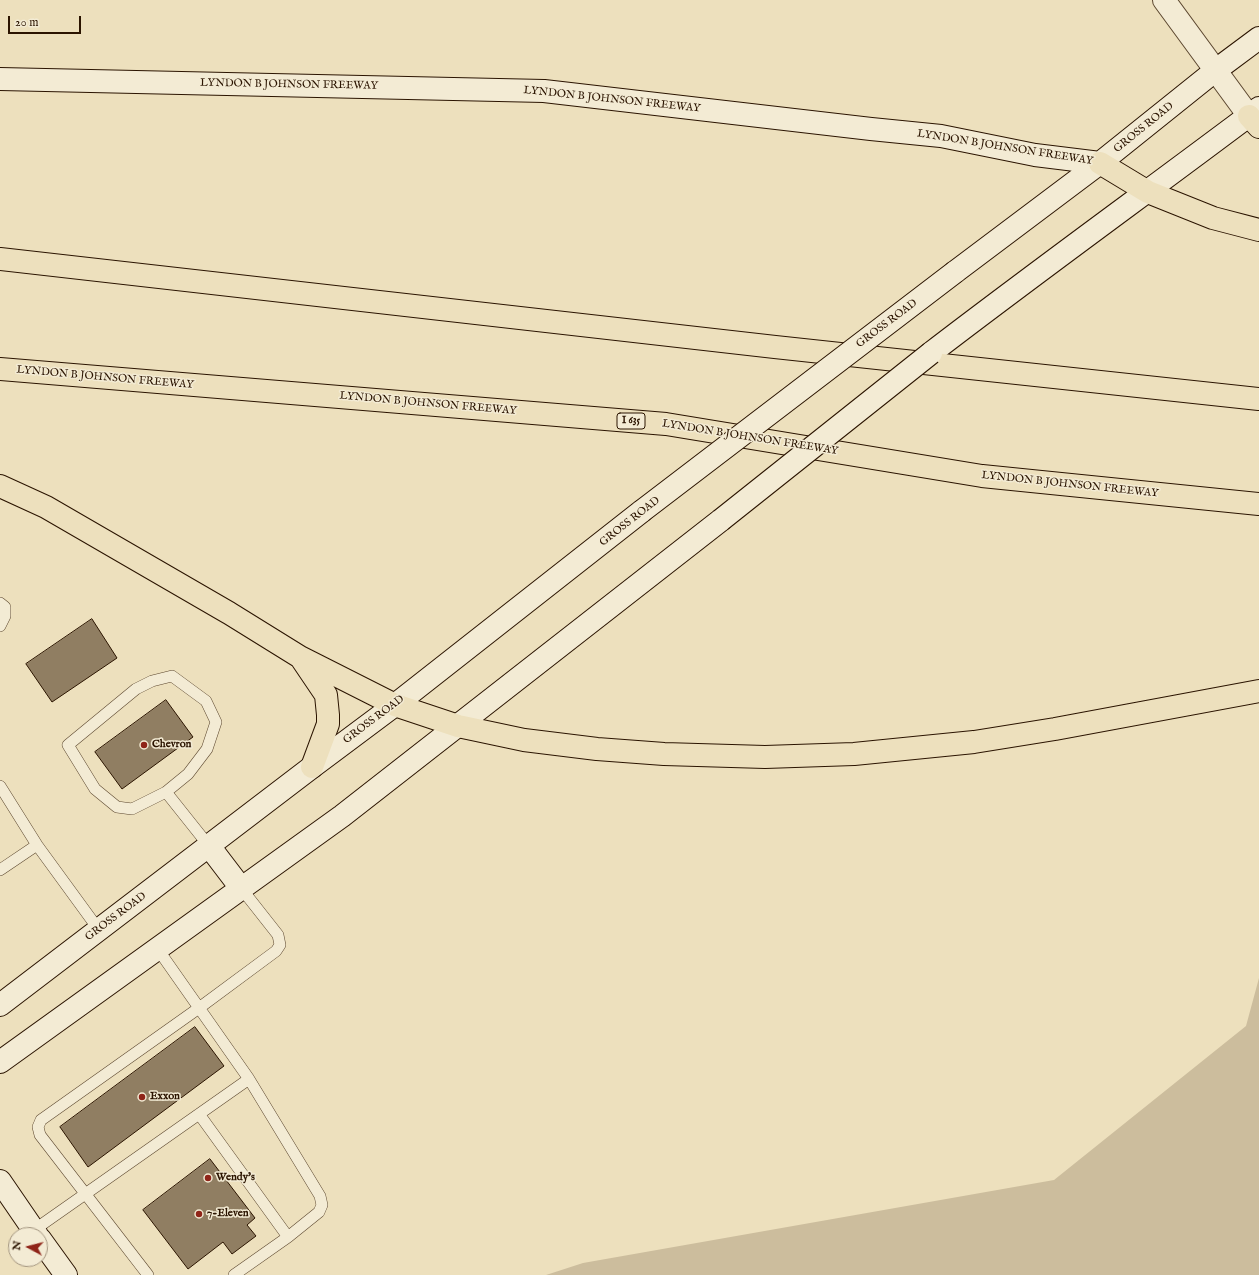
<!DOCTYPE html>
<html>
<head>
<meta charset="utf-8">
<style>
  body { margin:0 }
  #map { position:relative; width:1259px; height:1275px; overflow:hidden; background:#ede0bd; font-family:"IM FELL English",serif }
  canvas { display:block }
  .north { position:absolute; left:8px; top:1227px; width:40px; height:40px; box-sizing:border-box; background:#f3ebd4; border:1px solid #a3957f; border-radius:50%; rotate:277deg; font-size:11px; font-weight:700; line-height:16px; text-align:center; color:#2b1400 }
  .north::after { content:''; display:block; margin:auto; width:14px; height:18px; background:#8f2418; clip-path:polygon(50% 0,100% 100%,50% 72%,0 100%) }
  .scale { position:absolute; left:8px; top:16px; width:73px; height:18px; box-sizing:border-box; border:2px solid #2b1400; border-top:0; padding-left:5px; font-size:12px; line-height:14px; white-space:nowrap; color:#2b1400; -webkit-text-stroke:3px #f3ebd4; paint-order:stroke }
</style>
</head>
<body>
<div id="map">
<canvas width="1259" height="1275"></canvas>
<div class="north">N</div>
<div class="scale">20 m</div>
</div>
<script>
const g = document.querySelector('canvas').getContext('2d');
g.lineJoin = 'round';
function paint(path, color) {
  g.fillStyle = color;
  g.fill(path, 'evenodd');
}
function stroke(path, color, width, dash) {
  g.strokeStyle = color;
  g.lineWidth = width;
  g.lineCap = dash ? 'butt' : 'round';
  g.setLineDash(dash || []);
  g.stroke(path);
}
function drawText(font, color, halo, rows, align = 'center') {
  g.font = font + ' "IM FELL English",serif';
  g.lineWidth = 3;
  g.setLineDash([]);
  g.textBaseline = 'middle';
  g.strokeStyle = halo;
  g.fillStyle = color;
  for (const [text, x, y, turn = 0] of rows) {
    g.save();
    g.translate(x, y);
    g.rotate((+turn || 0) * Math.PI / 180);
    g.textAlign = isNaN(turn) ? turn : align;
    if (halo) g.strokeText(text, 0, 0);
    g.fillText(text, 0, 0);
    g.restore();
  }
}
const green = new Path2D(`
  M1259,978V1275H546L583,1263L1054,1180L1246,1026Z`);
const building = new Path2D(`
  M92,619L117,658L52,702L26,664Z
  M166,700L193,737L122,789L95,752Z
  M195,1027L224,1066L88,1167L60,1127Z
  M210,1159L255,1218L247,1225L256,1236L232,1254L223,1242L188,1269L143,1210Z`);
const service = new Path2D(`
  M0,603L5,607V616L0,626
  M0,786L37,845
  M166,792L188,774L207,749L216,722L206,701L172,676L152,681L136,689L68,745L95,789L117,807L132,809L166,792L209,846
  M0,870L37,845L99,930
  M199,1114L288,1237
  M34,1230L249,1079L157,948
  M148,1275L40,1135L38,1127L41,1120L199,1008L276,951L280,945L278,935L241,888
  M234,1275L288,1237L319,1212L322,1205L320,1196L249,1079`);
const tertiary = new Path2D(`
  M1164,0L1249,116`);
const secondary = new Path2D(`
  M0,79L544,91L871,129L941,136L1035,155L1100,163
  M955,272L1100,163L1216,70L1259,38
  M931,353C1039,270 1150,190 1259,108
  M209,846L241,888
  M0,1005L312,767L395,705L642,511
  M0,1062L342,816L721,520
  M0,1181L37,1235
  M40,1239L66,1275`);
const motorway = new Path2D(`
  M1249,116L1259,127
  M1100,163L1148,192L1213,218L1259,230
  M0,259L775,347L1259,399
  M0,369L666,424L982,476L1259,504
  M0,486L46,507L229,613L300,657L395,705L458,726L524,740L597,749L664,754L765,757L854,754L974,742L1055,729L1259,691
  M301,658L326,695L328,715V724L312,767`);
const secondaryBridge = new Path2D(`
  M642,511L955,272
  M721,520L931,353`);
const markers = [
  [144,745,4,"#8f2418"],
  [142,1097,4,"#8f2418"],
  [208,1178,4,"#8f2418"],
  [199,1214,4,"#8f2418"]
];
const shields = [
  [631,421,28]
];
const shieldNames = [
  ["I 635",631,421]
];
const streetNames = [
  ["LYNDON B JOHNSON FREEWAY",289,85,1],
  ["LYNDON B JOHNSON FREEWAY",612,100,6],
  ["GROSS ROAD",1144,128,-39],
  ["LYNDON B JOHNSON FREEWAY",1005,148,9],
  ["GROSS ROAD",887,324,-37],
  ["LYNDON B JOHNSON FREEWAY",105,378,5],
  ["LYNDON B JOHNSON FREEWAY",428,404,5],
  ["LYNDON B JOHNSON FREEWAY",750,438,9],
  ["LYNDON B JOHNSON FREEWAY",1070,485,6],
  ["GROSS ROAD",630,522,-38],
  ["GROSS ROAD",374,720,-37],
  ["GROSS ROAD",116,917,-37]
];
const poiNames = [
  ["Chevron",152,745],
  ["Exxon",150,1097],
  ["Wendy's",216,1178],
  ["7-Eleven",207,1214]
];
paint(green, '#ccbd9d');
paint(building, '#907e62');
stroke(building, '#2b1400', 1);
stroke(service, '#5c472f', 12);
stroke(tertiary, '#5c472f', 24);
stroke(secondary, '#2b1400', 24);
stroke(motorway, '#2b1400', 24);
stroke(service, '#f3ebd4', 11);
stroke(tertiary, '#f3ebd4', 22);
stroke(secondary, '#f3ebd4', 22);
stroke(motorway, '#ede0bd', 22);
stroke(secondaryBridge, '#2b1400', 24, []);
stroke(secondaryBridge, '#f3ebd4', 22);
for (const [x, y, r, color] of markers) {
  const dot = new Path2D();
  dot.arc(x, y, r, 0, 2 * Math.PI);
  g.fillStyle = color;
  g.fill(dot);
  stroke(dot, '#f3ebd4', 1.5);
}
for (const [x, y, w] of shields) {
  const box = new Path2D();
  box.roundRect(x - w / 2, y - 8, w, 16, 3);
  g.fillStyle = '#f3ebd4';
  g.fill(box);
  stroke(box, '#2b1400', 1);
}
drawText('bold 10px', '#2b1400', null, shieldNames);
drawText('11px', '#2b1400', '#f3ebd4', streetNames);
drawText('bold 11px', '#2b1400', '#f3ebd4', poiNames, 'left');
</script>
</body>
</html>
